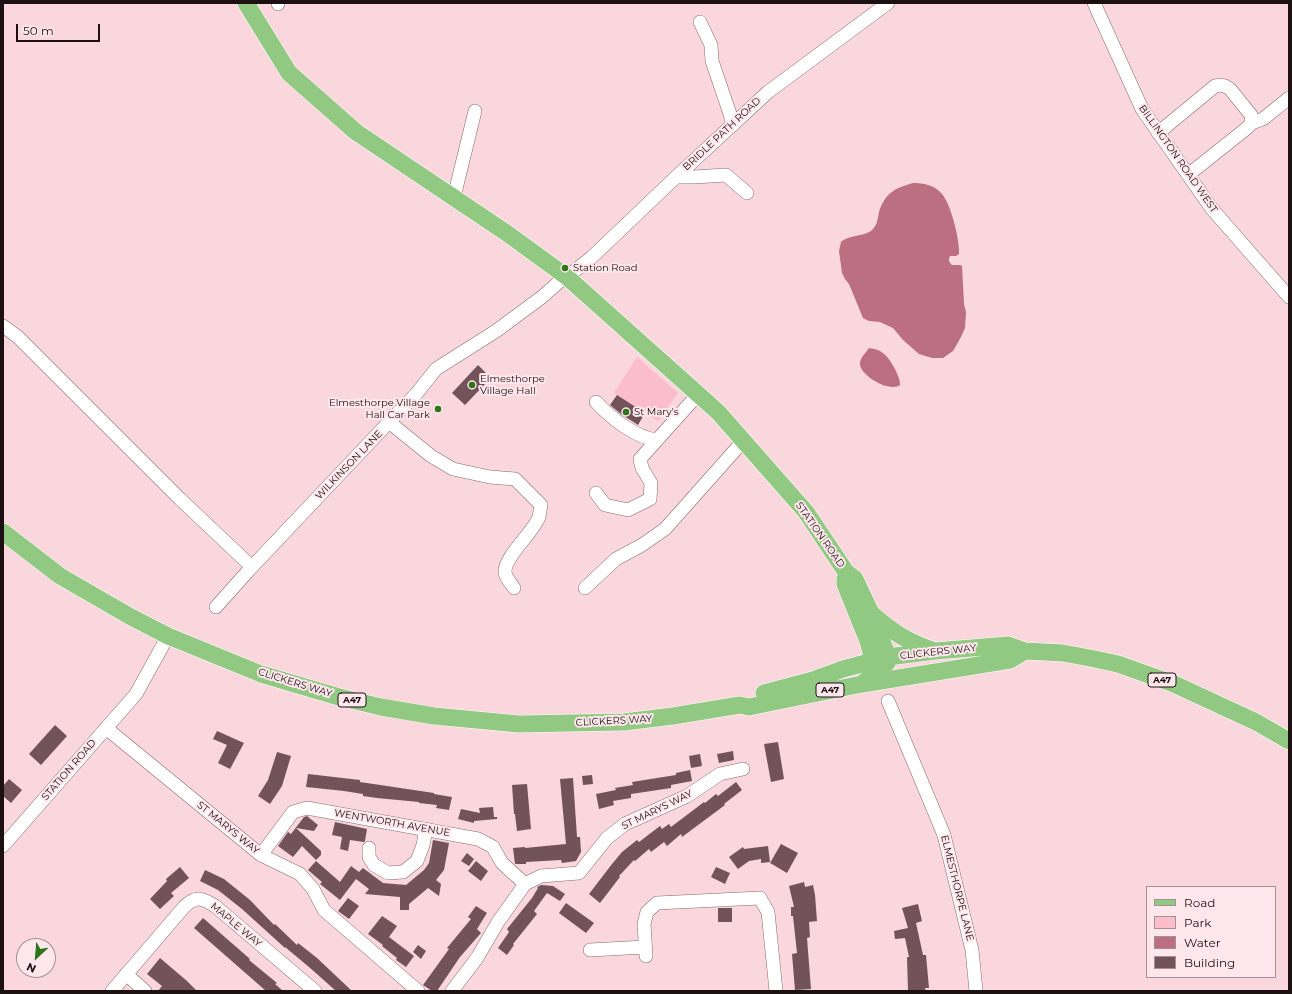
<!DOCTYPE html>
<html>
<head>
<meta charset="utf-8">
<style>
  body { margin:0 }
  #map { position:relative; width:1292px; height:994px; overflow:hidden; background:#fad6dd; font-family:Montserrat,sans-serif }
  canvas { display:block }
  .frame { position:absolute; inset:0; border:4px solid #1c1012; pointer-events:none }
  .legend { position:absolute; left:1146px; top:886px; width:130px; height:92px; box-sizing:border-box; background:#fee7ec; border:1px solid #a49195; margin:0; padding:5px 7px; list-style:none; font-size:12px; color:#1c1012 }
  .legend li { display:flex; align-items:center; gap:8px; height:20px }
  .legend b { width:20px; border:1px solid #a49195 }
  .north { position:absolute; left:16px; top:938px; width:40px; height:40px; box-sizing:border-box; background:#fee7ec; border:1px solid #a49195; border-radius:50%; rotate:206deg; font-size:11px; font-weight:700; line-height:16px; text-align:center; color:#1c1012 }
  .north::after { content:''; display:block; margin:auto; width:14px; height:18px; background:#2c7519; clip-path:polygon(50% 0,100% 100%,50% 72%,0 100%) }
  .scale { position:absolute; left:16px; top:24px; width:84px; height:18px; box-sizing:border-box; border:2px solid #1c1012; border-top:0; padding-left:5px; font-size:12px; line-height:14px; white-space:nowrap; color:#1c1012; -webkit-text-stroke:3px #fee7ec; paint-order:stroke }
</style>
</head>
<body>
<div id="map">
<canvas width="1292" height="994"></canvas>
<div class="frame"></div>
<ul class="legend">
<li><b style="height:5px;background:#91c983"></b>Road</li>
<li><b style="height:11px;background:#fcbdcb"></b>Park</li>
<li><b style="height:11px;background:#bb6f81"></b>Water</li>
<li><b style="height:11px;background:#715359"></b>Building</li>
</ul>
<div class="north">N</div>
<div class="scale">50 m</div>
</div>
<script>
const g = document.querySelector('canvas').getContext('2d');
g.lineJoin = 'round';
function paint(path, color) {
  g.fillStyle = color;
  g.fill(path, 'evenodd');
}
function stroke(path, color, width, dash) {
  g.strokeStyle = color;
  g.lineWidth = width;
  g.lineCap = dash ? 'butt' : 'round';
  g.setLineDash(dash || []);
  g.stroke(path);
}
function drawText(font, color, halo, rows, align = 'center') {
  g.font = font + ' Montserrat,sans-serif';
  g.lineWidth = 4;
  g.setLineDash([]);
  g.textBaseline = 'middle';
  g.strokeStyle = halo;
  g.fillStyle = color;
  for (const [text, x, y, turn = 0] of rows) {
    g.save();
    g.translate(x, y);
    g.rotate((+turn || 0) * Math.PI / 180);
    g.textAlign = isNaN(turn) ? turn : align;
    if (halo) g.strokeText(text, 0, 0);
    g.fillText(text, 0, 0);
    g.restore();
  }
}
const green = new Path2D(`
  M637,357L678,393L658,421L614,393Z`);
const water = new Path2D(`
  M913,183C923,183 935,185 942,194C951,204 960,241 959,254L956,256H950C948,260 949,262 952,265H960L962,266L964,304L966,312L965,328L961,337L953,351L943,358H932L919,354L903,340L893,328L880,322L869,321L863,318L849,284L845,279L842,273L839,251L841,242C850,234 866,237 873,229C877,225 878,218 879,212C885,193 895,188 913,183Z
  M869,348C875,349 880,350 884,354C890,358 901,378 900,385C889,393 860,375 860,364C860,357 866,353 869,348Z`);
const building = new Path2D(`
  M478,365L486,373L482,376L487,382L465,405L452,393Z
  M617,395L645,413L638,425L621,414L610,405Z
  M55,725L67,736L41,765L29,754Z
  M217,731L244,743L230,769L218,763L227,745L213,739Z
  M778,742L784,779L771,782L764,744Z
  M733,751L734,760L719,763L717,754Z
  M277,752L291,756L282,786L270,804L258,796L268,780Z
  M700,754L702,766L691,768L689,756Z
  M690,770L692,781L671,785V788L631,794V798L613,801L614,805L599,809L596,794L616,790L615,788L633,785L632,782L676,775V773Z
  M308,774L360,780V782L434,793V794L452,797L449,810L436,808L437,805L419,803V802L377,798L363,796V794L344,791L306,787Z
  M592,775L593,784L583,785L582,776Z
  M573,778L577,837H580L581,852L576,861L562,863L561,860L526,862V864H515L513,848L525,847V848L566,844L560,779Z
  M9,779L22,790L11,803L3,796V786Z
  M736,782L742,790L724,804L725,805L682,837L681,834L667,846L664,842L651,852L649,849L635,861L634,860L619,876L620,877L600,903L589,894L612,864L622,852L637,840L639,842L660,826L662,829L669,824L671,827L704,802L705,803L716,794L718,796Z
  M527,784L531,829L517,831L515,814H514L512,785Z
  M493,807L494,817H497V819L474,821V823L458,819L461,809L480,813L479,808Z
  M307,816L318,825L314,831L296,828L321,851V855L316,860L302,846L293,857L278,846L288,832L291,834L304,817Z
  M335,822L367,829L365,841L364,842L350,840L348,851L340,849L342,837L332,835Z
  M433,840L449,843L444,870L436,880L441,884L439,896L428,888L409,904V910H400V897L365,894L369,889L356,879L340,900L320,884L322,882L308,870L316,861L340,882L351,866L359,872L363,868L383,883L406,885L424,870L429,863Z
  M781,844L798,853L787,873L770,863Z
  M768,846L770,862L761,863V859L749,861L738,869L729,857L743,847L744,849Z
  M467,853L474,859L469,866L461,861Z
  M476,861L488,871L481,881L468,871Z
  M180,867L189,878L171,893L174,896L160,909L150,899L167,881L166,879Z
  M716,867L730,873L725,884L711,877Z
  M205,870L224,879L250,900L274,925L275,924L297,945L298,943L317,958L352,991H336L309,967L285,947V948L242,909L218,890L200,881Z
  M804,882L805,887L813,885L815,895L817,921L809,922L810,937L807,938L811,989L795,990L792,954L797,953L793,916H791V907H794L789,886Z
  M541,885L553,886L565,894L560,901L547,893L534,911L537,914L513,944L514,945L507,955L498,948L509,932L507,929L532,898L538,888L537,887Z
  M348,898L359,906L349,919L338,911Z
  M566,903L594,923L586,933L559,913Z
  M918,904L922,921L916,923L923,955H926L929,988H925L926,991H908L907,957H909L905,938L895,939L894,931L908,928L902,908Z
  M476,906L487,913L477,929L481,933L460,957L437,991H432L423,985L449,949L447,948L471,919L468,917Z
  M718,908H732V922H718Z
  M382,916L397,926L389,937L414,956L406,967L396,960L397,958L382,946L383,945L368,934Z
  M203,918L250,959L249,960L277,983L275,984L283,991H266L194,928Z
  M418,945L426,951L421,959L413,952Z
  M160,958L187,981L197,991H158L162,986L147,974Z`);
const minor = new Path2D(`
  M278,3V4
  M1094,3L1142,109L1212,209L1289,297
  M700,22L711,45L712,61L730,114L733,125
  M1252,123L1263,119L1289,98
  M1158,133L1215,86L1219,85L1225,86L1230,89L1251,115L1252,123L1247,128L1188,175
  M676,177H694L726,175L747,193
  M454,197L475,111
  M3,326L18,337L180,499L252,567
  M596,402C611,418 636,438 657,440
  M389,422L431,456L453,469L490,477L515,479L541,505C540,509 540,514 539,517C533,533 504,557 505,572C506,579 511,583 514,588
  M596,493L605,505L628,510L650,499L651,483L642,468L640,459L692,401L700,395
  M585,588L616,559L642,545L665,529L737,448L745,443
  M216,607L249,570L389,422L417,393L436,369L496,331L542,297L560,281L567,277L592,257L676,177L768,92L888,3
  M888,701L944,835L972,950L976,991
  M106,728L261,855L300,874L313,889L324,910L418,991
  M3,846L136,694L168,636
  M369,848V857L374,865L388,873L403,872L417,861L423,845L426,829
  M261,855L293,812L307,808L478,839L493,847L502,863L525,884
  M590,950L645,947
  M646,956L644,924L647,912L657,903L760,898L768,912L776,991
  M126,974L145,991
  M112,991L184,907C196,895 202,898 215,906L315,991
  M452,991L477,958L498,922L525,884L541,876L579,873L607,838L625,824L687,796L720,774L743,769`);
const major = new Path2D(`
  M246,3L289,73L356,132L508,234L567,277L718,412L806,512L846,572L855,579L871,613L888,657L887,663L863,683
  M3,532L60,576L131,617L168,636L261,674L339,697L381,707L434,716L519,724L624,722L673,716L740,705L749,707L862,684L1010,660L1025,651
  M845,579V584L868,641L873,660L876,665L881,667
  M873,615C893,632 906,641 932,650
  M764,693L813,680L843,669L888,657L935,651L1008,645L1025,651L1063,653L1090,658L1118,664L1174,684L1256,722L1289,741`);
const markers = [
  [565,268,4,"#2c7519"],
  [472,385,4,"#2c7519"],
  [438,409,4,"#2c7519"],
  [626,412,4,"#2c7519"]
];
const shields = [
  [1162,680,28],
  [830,690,28],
  [352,700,28]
];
const shieldNames = [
  ["A47",1162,680],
  ["A47",830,690],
  ["A47",352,700]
];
const streetNames = [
  ["BRIDLE PATH ROAD",722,134,-43],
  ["BILLINGTON ROAD WEST",1178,159,55],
  ["WILKINSON LANE",349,465,-46],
  ["STATION ROAD",820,535,55],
  ["CLICKERS WAY",938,652,-6],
  ["CLICKERS WAY",295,683,17],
  ["CLICKERS WAY",614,721,-3],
  ["STATION ROAD",69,770,-49],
  ["ST MARYS WAY",657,810,-26],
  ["WENTWORTH AVENUE",392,823,10],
  ["ST MARYS WAY",228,828,39],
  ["ELMESTHORPE LANE",957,888,76],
  ["MAPLE WAY",236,925,40]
];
const poiNames = [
  ["Station Road",573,268],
  ["Elmesthorpe",480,379],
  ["Village Hall",480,391],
  ["Elmesthorpe Village",430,403,"right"],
  ["Hall Car Park",430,415,"right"],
  ["St Mary's",634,412]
];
paint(green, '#fcbdcb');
paint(water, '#bb6f81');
paint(building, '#715359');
stroke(minor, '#896970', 14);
stroke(major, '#fff', 18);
stroke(minor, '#fff', 13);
stroke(major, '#91c983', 17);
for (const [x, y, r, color] of markers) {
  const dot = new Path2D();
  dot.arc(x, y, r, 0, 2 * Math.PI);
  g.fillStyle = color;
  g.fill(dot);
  stroke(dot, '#fee7ec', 1.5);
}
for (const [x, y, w] of shields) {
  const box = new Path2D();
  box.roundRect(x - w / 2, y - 7, w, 14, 3);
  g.fillStyle = '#fee7ec';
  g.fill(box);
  stroke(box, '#1c1012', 1);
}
drawText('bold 9px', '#1c1012', null, shieldNames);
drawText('10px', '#1c1012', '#fee7ec', streetNames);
drawText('10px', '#1c1012', '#fee7ec', poiNames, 'left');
</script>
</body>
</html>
